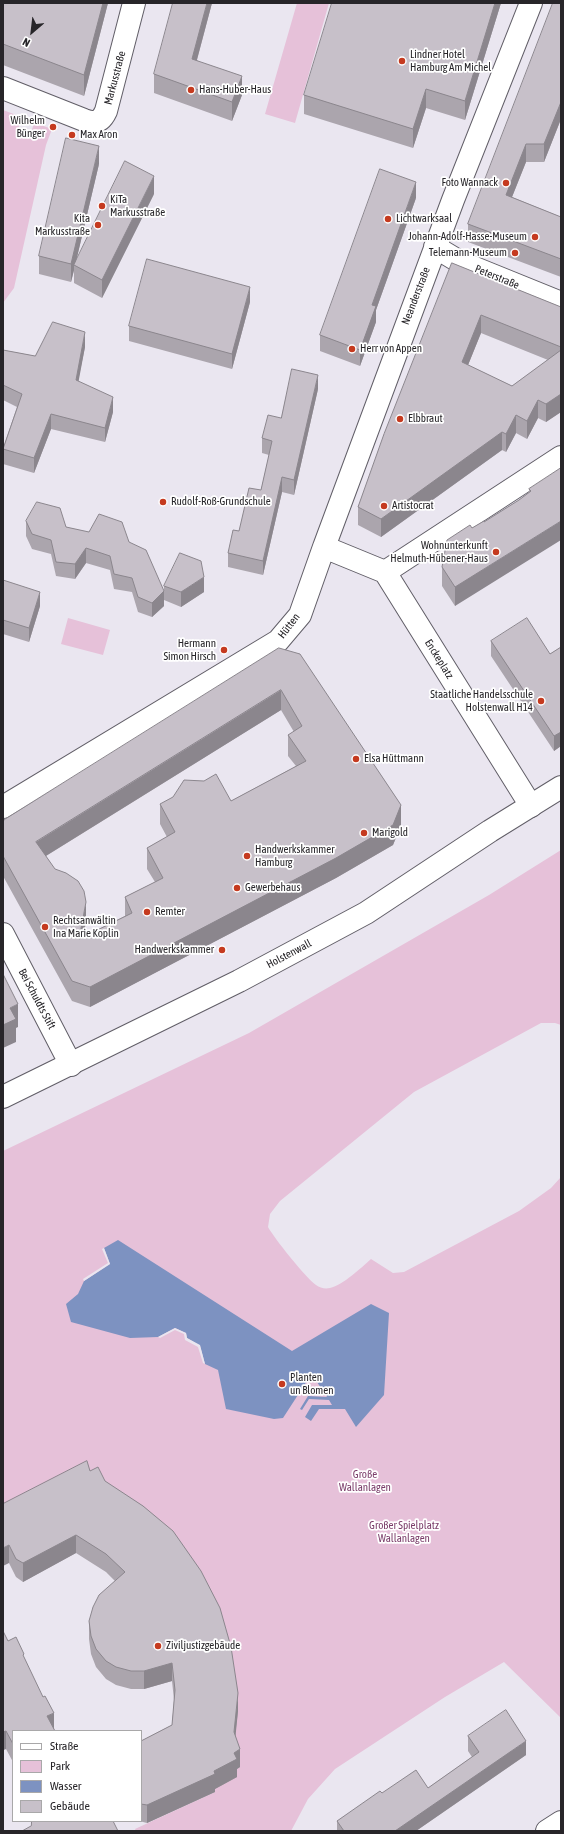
<!DOCTYPE html>
<html>
<head>
<meta charset="utf-8">
<style>
  body { margin:0 }
  #map { position:relative; width:564px; height:1834px; overflow:hidden; background:#eae6f0; font-family:"Asap Condensed",sans-serif }
  canvas { display:block }
  .frame { position:absolute; inset:0; border:4px solid #272529; pointer-events:none }
  .legend { position:absolute; left:12px; top:1730px; width:130px; height:92px; box-sizing:border-box; background:#fff; border:1px solid #a9a8a9; margin:0; padding:5px 7px; list-style:none; font-size:12px; color:#272529 }
  .legend li { display:flex; align-items:center; gap:8px; height:20px }
  .legend b { width:20px; border:1px solid #a9a8a9 }
  .north { position:absolute; left:12px; top:12px; width:40px; height:40px; -webkit-text-stroke:3px #fff; paint-order:stroke; rotate:208deg; font-size:11px; font-weight:700; line-height:16px; text-align:center; color:#272529 }
  .north::after { content:''; display:block; margin:auto; width:14px; height:18px; background:#272529; clip-path:polygon(50% 0,100% 100%,50% 72%,0 100%) }
</style>
</head>
<body>
<div id="map">
<canvas width="564" height="1834"></canvas>
<div class="frame"></div>
<ul class="legend">
<li><b style="height:5px;background:#fff"></b>Straße</li>
<li><b style="height:11px;background:#e6c1d9"></b>Park</li>
<li><b style="height:11px;background:#7d92c1"></b>Wasser</li>
<li><b style="height:11px;background:#c7c0c9"></b>Gebäude</li>
</ul>
<div class="north">N</div>
</div>
<script>
const g = document.querySelector('canvas').getContext('2d');
g.lineJoin = 'round';
function paint(path, color) {
  g.fillStyle = color;
  g.fill(path, 'evenodd');
}
function stroke(path, color, width, dash) {
  g.strokeStyle = color;
  g.lineWidth = width;
  g.lineCap = dash ? 'butt' : 'round';
  g.setLineDash(dash || []);
  g.stroke(path);
}
function drawText(font, color, halo, rows, align = 'center') {
  g.font = font + ' "Asap Condensed",sans-serif';
  g.lineWidth = 3.5;
  g.setLineDash([]);
  g.textBaseline = 'middle';
  g.strokeStyle = halo;
  g.fillStyle = color;
  for (const [text, x, y, turn = 0] of rows) {
    g.save();
    g.translate(x, y);
    g.rotate((+turn || 0) * Math.PI / 180);
    g.textAlign = isNaN(turn) ? turn : align;
    if (halo) g.strokeText(text, 0, 0);
    g.fillText(text, 0, 0);
    g.restore();
  }
}
const green = new Path2D(`
  M297,3H329L295,123L265,114Z
  M3,110L19,116L18,118L22,119L17,132L29,137L34,124L37,125L38,124L52,129L46,145L14,288L3,303Z
  M68,618L110,630L103,655L61,644Z
  M561,850V1025L555,1023H541L414,1092L280,1201L270,1214L268,1227C274,1238 306,1278 316,1285C320,1288 325,1289 330,1288C343,1285 361,1268 371,1259L393,1273L404,1272L519,1211L551,1188L561,1177V1718L504,1662L445,1697L335,1769L308,1799L291,1831H136L135,1829L215,1792L201,1589L3,1522V1151L249,1033L489,895Z`);
const water = new Path2D(`
  M118,1240L292,1351L371,1304L389,1313L384,1395L356,1427L345,1409H319L311,1421L305,1417L312,1405H332L329,1400L309,1399L302,1410L300,1409L308,1396L327,1397L323,1391L310,1390L311,1388H321L317,1382L307,1381L283,1418L274,1419L226,1409L218,1370L205,1364L200,1346L187,1338L186,1333L175,1328L158,1337L130,1338L71,1322L66,1304L78,1294L84,1281L110,1264L104,1248Z`);
const pier = new Path2D(`
  M104,1248L110,1264L84,1281L83,1279L108,1263L102,1249Z
  M175,1328L186,1333L187,1338L200,1345L205,1364L203,1363L198,1347L185,1340L184,1334L175,1330L160,1338L158,1337Z`);
const street = new Path2D(`
  M3,88L84,120C95,124 101,122 106,111L134,3
  M435,247L460,262L561,303
  M324,547L453,200L531,3
  M385,572L531,806
  M385,572L561,457
  M3,807L278,641L300,615L324,547L385,572
  M3,934L71,1065`);
const secondary = new Path2D(`
  M3,1097L239,981L366,913L490,831L561,787
  M547,1831L561,1822`);
const wall = new Path2D(`
  M3,3H108L84,96L3,65Z
  M212,3L197,60L242,95L232,121L154,93V74Z
  M501,3L465,120L426,108L413,148L304,114V95Z
  M561,3V119L544,162H526L512,197L561,217V277L468,242V224Z
  M99,164L76,261L154,194L102,298L74,283V270L71,282L39,274V256Z
  M416,198L376,310V322L360,366L320,351V335Z
  M452,263L561,307V412L546,422L538,418L527,439L516,433L506,452L502,450L381,537L358,525V507ZM481,333L548,360L512,386L468,365Z
  M250,302L232,369L129,341V326Z
  M85,347L78,381L113,412L105,442L51,429L34,473L3,464V448L17,407L3,400V350L35,356Z
  M318,389L294,495L282,492L263,575L228,567V553L261,490L269,455L262,453V438L281,418Z
  M561,468L455,606L442,586V567L472,528L484,522L519,500L529,492V489Z
  M26,521L66,527L129,542L164,606L152,617L138,612L132,592L114,589L110,570L86,563L75,579L56,576L51,554L32,549L26,536Z
  M3,580L40,606L29,642L3,634Z
  M164,586L204,592L181,607L164,600Z
  M491,641L550,654L561,647V746L554,751L491,656Z
  M279,648L401,825L393,845L336,878L90,1007L72,1001L3,876V822ZM281,710L294,732L288,735V756L296,766L231,801L160,804V824L167,837L147,848V869L155,882L125,897V916L83,937L86,922L46,856Z
  M90,1471L238,1711L235,1736L240,1767L237,1769V1777L215,1789V1792L147,1823L139,1821H141V1741L172,1725L174,1700L172,1681L144,1689H131L116,1685L106,1679L96,1667L91,1654L89,1639V1621L115,1581L106,1572L76,1553L23,1582L16,1577L9,1563L3,1504Z
  M8,1641L24,1659L54,1729L13,1731V1762L6,1749L3,1750Z
  M468,1736L526,1755L416,1831H337V1821L382,1793L428,1788L472,1757L468,1751Z`);
const shadedWall = new Path2D(`
  M103,3H108L84,96V75Z
  M207,3H212L192,78V59Z
  M495,3H501L465,120V101Z
  M242,76V95L232,121V102Z
  M426,89V108L413,148V129Z
  M561,102V119L544,162V144Z
  M526,144V162L506,212V195Z
  M99,146V164L75,266L74,265V270L71,282V264Z
  M154,176V194L102,298V280Z
  M416,182V198L376,310V322L360,366V350L372,305Z
  M250,287V302L232,369V354Z
  M481,315V333L462,380V362Z
  M85,332V347L76,395V380Z
  M318,375V389L294,495V480Z
  M561,394V412L546,422V404Z
  M113,397V412L105,442V428Z
  M538,400V418L527,439V421Z
  M51,414V429L34,473V458Z
  M516,415V433L506,452V434Z
  M502,432V450L381,537V519Z
  M282,477V492L263,575V561Z
  M561,521V540L455,606V587Z
  M86,548V563L75,579V564Z
  M204,577V592L181,607V592Z
  M164,591V606L152,617V603Z
  M40,592V606L29,642V628Z
  M281,690V710L36,862V842Z
  M561,732V746L554,751V736Z
  M401,805V825L393,845L336,878L90,1007V987Z
  M86,902V922L79,960V939Z
  M18,1004V1027L16,1028V1042L3,1048V1025L10,1008Z
  M76,1535V1553L23,1582V1563Z
  M9,1545V1563L3,1566V1548Z
  M172,1663V1681L144,1689V1671Z
  M238,1693V1711L234,1751V1732Z
  M54,1713V1731L47,1716Z
  M6,1731V1749L3,1750V1732Z
  M526,1741V1755L416,1831H395Z
  M240,1749V1767L237,1769V1777L215,1789V1792L147,1823V1805L214,1771L234,1753Z`);
const building = new Path2D(`
  M3,3H103L84,75L3,44Z
  M173,3H207L192,59L242,76L232,102L154,74Z
  M332,3H495L465,101L426,89L413,129L304,95Z
  M553,3H561V102L544,144H526L506,195L561,217V259L468,224Z
  M66,138L99,146L71,264L39,256Z
  M125,161L154,176L102,280L74,265Z
  M380,169L416,182L372,305L376,306L360,350L320,335Z
  M147,259L250,287L232,354L129,326Z
  M452,263L561,307V347L481,315L462,362L512,386L561,350V394L546,404L538,400L527,421L516,415L506,434L502,432L381,519L358,507L384,434Z
  M53,322L85,332L76,380L113,397L105,428L51,414L34,458L3,449L22,394L3,385V350L35,356Z
  M292,369L318,375L294,480L282,477L263,561L228,553L233,530L239,531L249,488L261,490L272,441L262,438L268,415L281,418Z
  M561,468V521L455,587L442,567L447,540L470,525L472,528L484,521V522L519,500L531,491L529,489Z
  M37,502L60,508L66,527L89,532L99,514L122,522L129,542L146,550L164,591L152,603L138,597L132,578L114,574L110,556L86,548L75,564L56,562L51,540L32,534L26,521Z
  M180,553L201,561L204,577L181,592L164,586Z
  M3,580L40,592L29,628L3,620Z
  M527,618L550,654L561,647V732L554,736L491,641Z
  M279,648L300,654L401,805L393,825L336,858L90,987L72,981L3,856V822L4,820ZM281,690L302,726L288,735L306,761L231,801L216,774L204,781L184,780L173,797L160,804L175,832L147,848L163,878L125,897L132,913L79,939L86,902L84,891L78,881L66,873L55,869L36,842Z
  M3,974L18,1004L10,1008L16,1019L3,1025Z
  M87,1461L90,1471L98,1467L105,1481L143,1506L173,1531L201,1571L220,1608L231,1647L238,1693L234,1732L240,1749L234,1753L237,1759L214,1771L215,1774L147,1805L141,1804V1741L172,1725L175,1690L172,1663L144,1671H131L116,1667L106,1661L96,1649L91,1636L89,1621L93,1607L99,1595L125,1572L106,1554L76,1535L23,1563L16,1559L9,1545L3,1548V1504Z
  M3,1631L8,1641L16,1637L24,1654L23,1655L43,1697L45,1696L54,1713L47,1716L55,1731H13V1744L6,1731L3,1732Z
  M506,1710L526,1741L395,1831H344L337,1821L380,1791L382,1793L416,1770L428,1788L479,1752L468,1736Z
  M32,1821H113L118,1831H22L31,1826Z`);
const markers = [
  [402,61,4,"#c53a1f"],
  [191,90,4,"#c53a1f"],
  [53,127,4,"#c53a1f"],
  [72,135,4,"#c53a1f"],
  [506,183,4,"#c53a1f"],
  [102,206,4,"#c53a1f"],
  [388,219,4,"#c53a1f"],
  [98,225,4,"#c53a1f"],
  [535,237,4,"#c53a1f"],
  [515,253,4,"#c53a1f"],
  [352,349,4,"#c53a1f"],
  [400,419,4,"#c53a1f"],
  [163,502,4,"#c53a1f"],
  [384,506,4,"#c53a1f"],
  [496,552,4,"#c53a1f"],
  [224,650,4,"#c53a1f"],
  [541,701,4,"#c53a1f"],
  [356,759,4,"#c53a1f"],
  [364,833,4,"#c53a1f"],
  [247,856,4,"#c53a1f"],
  [237,888,4,"#c53a1f"],
  [147,912,4,"#c53a1f"],
  [45,927,4,"#c53a1f"],
  [222,950,4,"#c53a1f"],
  [282,1384,4,"#c53a1f"],
  [158,1646,4,"#c53a1f"]
];
const poiNames = [
  ["Lindner Hotel",410,55],
  ["Hamburg Am Michel",410,68],
  ["Hans-Huber-Haus",199,90],
  ["Wilhelm",45,121,"right"],
  ["Bünger",45,134,"right"],
  ["Max Aron",80,135],
  ["Foto Wannack",498,183,"right"],
  ["KiTa",110,200],
  ["Markusstraße",110,213],
  ["Kita",90,219,"right"],
  ["Markusstraße",90,232,"right"],
  ["Lichtwarksaal",396,219],
  ["Johann-Adolf-Hasse-Museum",527,237,"right"],
  ["Telemann-Museum",507,253,"right"],
  ["Herr von Appen",360,349],
  ["Elbbraut",408,419],
  ["Rudolf-Roß-Grundschule",171,502],
  ["Artistocrat",392,506],
  ["Wohnunterkunft",488,546,"right"],
  ["Helmuth-Hübener-Haus",488,559,"right"],
  ["Hermann",216,644,"right"],
  ["Simon Hirsch",216,657,"right"],
  ["Staatliche Handelsschule",533,695,"right"],
  ["Holstenwall H14",533,708,"right"],
  ["Elsa Hüttmann",364,759],
  ["Marigold",372,833],
  ["Handwerkskammer",255,850],
  ["Hamburg",255,863],
  ["Gewerbehaus",245,888],
  ["Remter",155,912],
  ["Rechtsanwältin",53,921],
  ["Ina Marie Koplin",53,934],
  ["Handwerkskammer",214,950,"right"],
  ["Planten",290,1378],
  ["un Blomen",290,1391],
  ["Ziviljustizgebäude",166,1646]
];
const streetNames = [
  ["Markusstraße",115,78,-75],
  ["Peterstraße",497,277,22],
  ["Neanderstraße",416,296,-69],
  ["Hütten",289,626,-53],
  ["Enckeplatz",439,659,58],
  ["Holstenwall",289,954,-28],
  ["Bei Schuldts Stift",37,999,62]
];
const parkNames = [
  ["Große",365,1475],
  ["Wallanlagen",365,1488],
  ["Großer Spielplatz",404,1526],
  ["Wallanlagen",404,1539]
];
paint(green, '#e6c1d9');
paint(water, '#7d92c1');
paint(pier, '#eae6f0');
stroke(street, '#615e67', 24);
stroke(secondary, '#615e67', 24);
stroke(street, '#fff', 22);
stroke(secondary, '#fff', 22);
paint(wall, '#aba5ad');
paint(shadedWall, '#8b868d');
paint(building, '#c7c0c9');
stroke(building, '#8b868d', 1);
for (const [x, y, r, color] of markers) {
  const dot = new Path2D();
  dot.arc(x, y, r, 0, 2 * Math.PI);
  g.fillStyle = color;
  g.fill(dot);
  stroke(dot, '#fff', 1.5);
}
drawText('11px', '#272529', '#fff', poiNames, 'left');
drawText('11px', '#272529', '#fff', streetNames);
drawText('11px', '#7a3c69', '#fff', parkNames);
</script>
</body>
</html>
